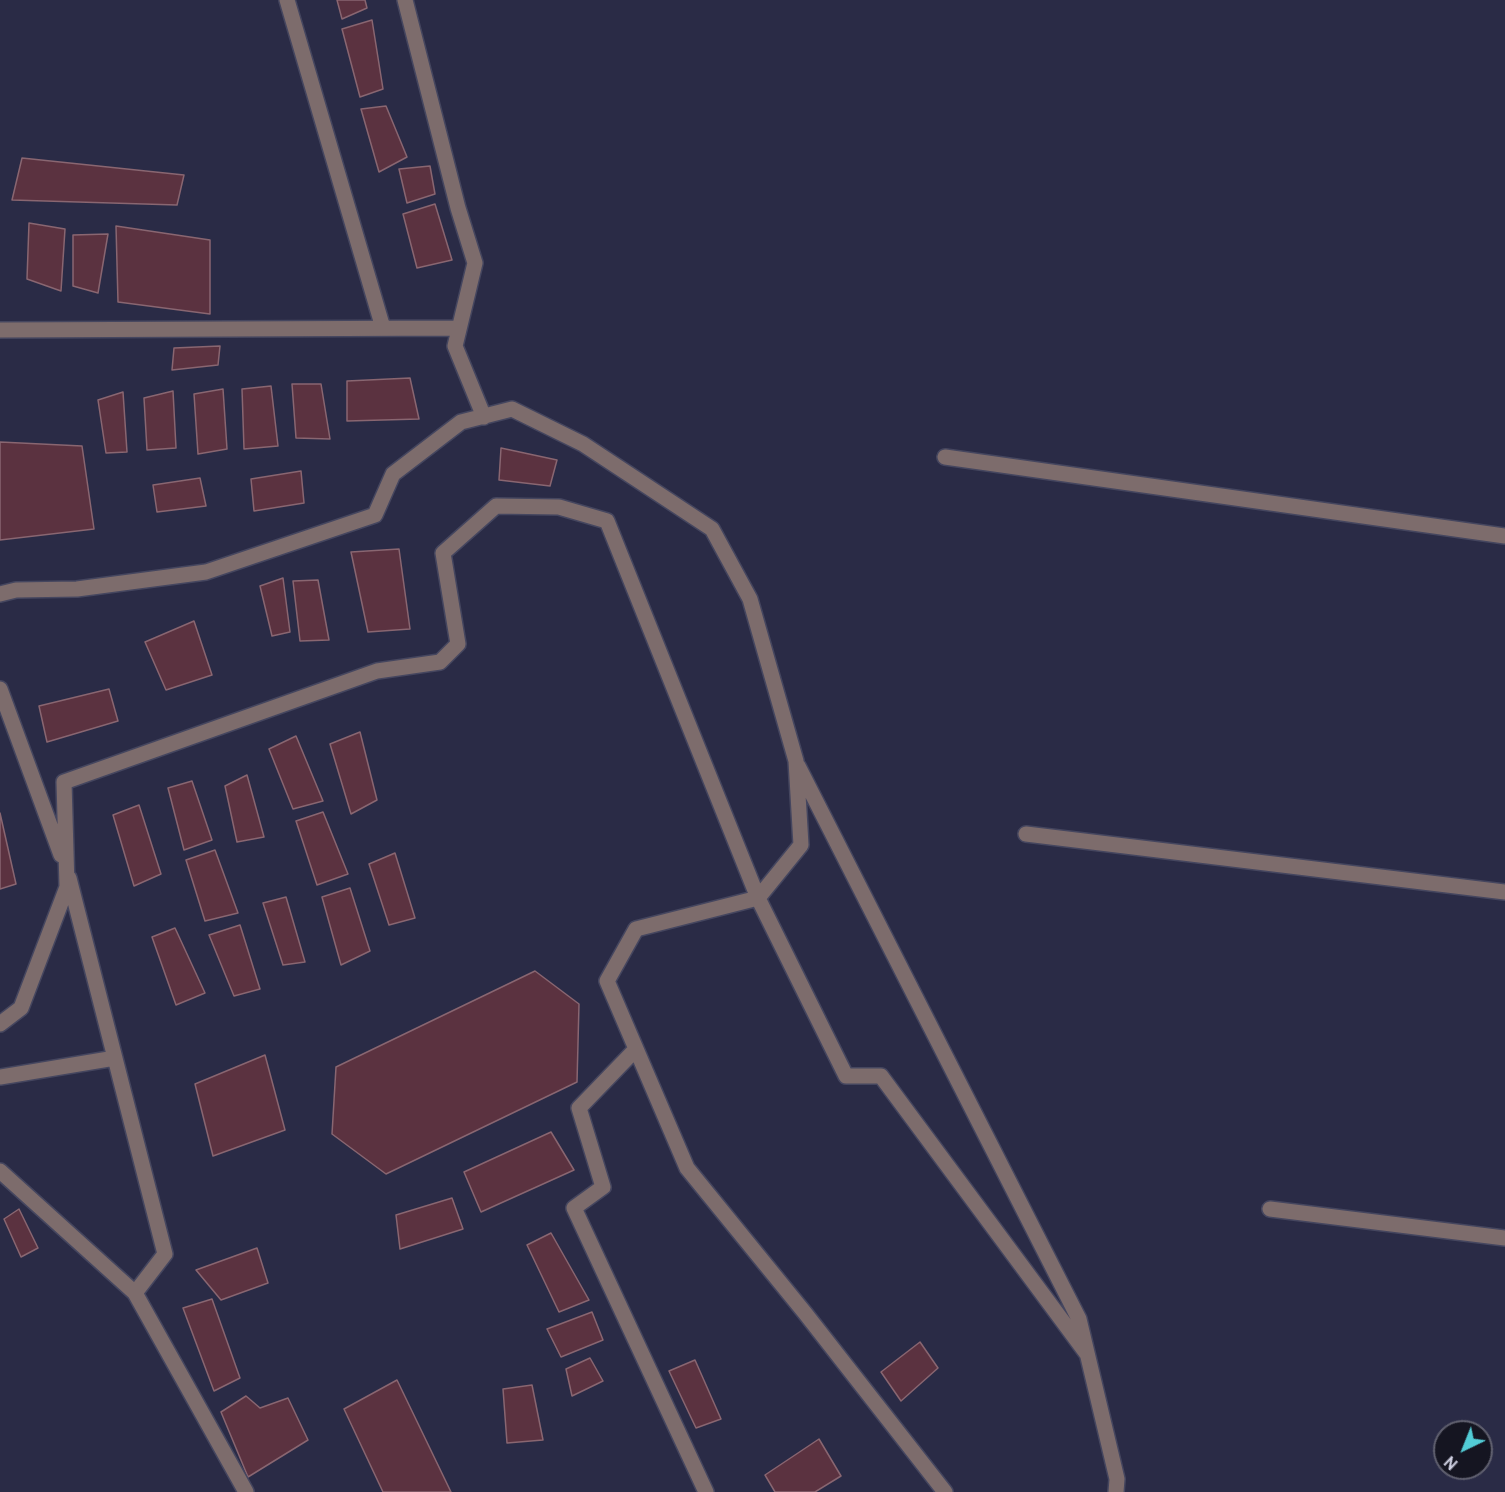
<!DOCTYPE html>
<html>
<head>
<meta charset="utf-8">
<style>
  body { margin:0 }
  #map { position:relative; width:1505px; height:1492px; overflow:hidden; background:#2a2b46; font-family:Overpass,sans-serif }
  canvas { display:block }
  .north { position:absolute; left:1433px; top:1420px; width:60px; height:60px; box-sizing:border-box; background:#151521; border:2px solid #60606f; border-radius:50%; rotate:223deg; font-size:16px; font-weight:700; line-height:24px; text-align:center; color:#d0d1e3 }
  .north::after { content:''; display:block; margin:auto; width:21px; height:27px; background:#52ccd6; clip-path:polygon(50% 0,100% 100%,50% 72%,0 100%) }
</style>
</head>
<body>
<div id="map">
<canvas width="1505" height="1492"></canvas>
<div class="north">N</div>
</div>
<script>
const g = document.querySelector('canvas').getContext('2d');
g.lineJoin = 'round';
function paint(path, color) {
  g.fillStyle = color;
  g.fill(path, 'evenodd');
}
function stroke(path, color, width, dash) {
  g.strokeStyle = color;
  g.lineWidth = width;
  g.lineCap = dash ? 'butt' : 'round';
  g.setLineDash(dash || []);
  g.stroke(path);
}
const building = new Path2D(`
  M337,0H365L367,8L342,19Z
  M372,20L383,89L360,97L342,29Z
  M386,106L407,157L379,172L361,109Z
  M22,158L184,175L177,205L12,200Z
  M430,166L435,194L407,203L399,169Z
  M435,204L452,260L417,268L403,214Z
  M29,223L65,229L61,291L27,279Z
  M116,226L210,240V314L118,302Z
  M108,234L98,293L73,286V235Z
  M220,346L218,365L172,370L174,348Z
  M410,378L419,419L347,421V381Z
  M292,384H321L330,439L296,438Z
  M271,386L278,446L244,449L242,389Z
  M223,389L227,449L198,454L194,394Z
  M173,391L176,448L147,450L144,398Z
  M123,392L127,452L106,453L98,400Z
  M0,442L82,446L94,529L0,540Z
  M501,448L557,460L550,486L499,480Z
  M301,471L304,503L254,511L251,479Z
  M200,478L206,506L157,512L153,485Z
  M399,549L410,629L368,632L351,552Z
  M283,578L290,632L272,636L260,586Z
  M318,580L329,640L300,641L293,581Z
  M194,621L212,675L166,690L145,642Z
  M109,689L118,721L47,742L39,706Z
  M360,732L377,800L351,814L330,744Z
  M296,736L323,801L293,809L269,749Z
  M247,775L264,837L237,842L225,786Z
  M192,781L212,840L184,850L168,788Z
  M139,805L161,874L134,886L113,815Z
  M323,812L348,874L317,885L296,821Z
  M0,813L16,884L0,889Z
  M215,850L238,913L205,921L186,860Z
  M395,853L415,918L389,925L369,864Z
  M350,888L370,951L341,965L322,897Z
  M286,897L305,962L283,965L263,903Z
  M240,925L260,989L234,996L209,935Z
  M175,928L205,993L176,1005L152,937Z
  M535,971L579,1004L577,1082L386,1174L332,1134L336,1067Z
  M265,1055L285,1130L213,1156L195,1084Z
  M551,1132L574,1170L481,1212L464,1172Z
  M452,1198L463,1229L400,1249L396,1215Z
  M19,1209L38,1248L21,1257L4,1219Z
  M551,1233L589,1300L559,1312L527,1245Z
  M257,1248L268,1283L221,1300L196,1270Z
  M212,1299L240,1378L214,1391L183,1308Z
  M592,1312L603,1340L561,1357L547,1329Z
  M920,1342L938,1368L901,1401L881,1372Z
  M590,1358L603,1381L572,1396L566,1369Z
  M695,1360L721,1419L696,1428L669,1371Z
  M397,1380L451,1492H383L344,1409Z
  M532,1385L543,1440L507,1443L503,1389Z
  M246,1396L260,1408L288,1398L308,1440L248,1477L221,1412Z
  M819,1439L841,1476L815,1492H775L765,1475Z`);
const minor = new Path2D(`
  M287,0L383,328
  M405,0L458,208L475,263L455,346L484,417
  M0,330L459,328
  M945,457L1505,536
  M0,594L16,590L77,589L206,572L375,515L393,474L461,422L512,409L583,444L712,529L750,599L796,761L801,845L758,898L607,521L559,507L496,506L443,553L458,644L440,662L377,671L64,782L67,887L21,1008L0,1024
  M0,689L61,855
  M798,766L1079,1319L1117,1479L1116,1492
  M1026,834L1505,892
  M69,878L165,1254L135,1293
  M636,1049L579,1108L603,1187L574,1208L706,1492
  M0,1077L115,1058
  M0,1171L135,1293L246,1492
  M1270,1209L1505,1238
  M945,1492L805,1313L687,1168L607,981L636,929L758,898L846,1076H881L1087,1354`);
paint(building, '#5b3240');
stroke(building, '#896671', 1.5);
stroke(minor, '#45465f', 18);
stroke(minor, '#7d6c6c', 15);
</script>
</body>
</html>
